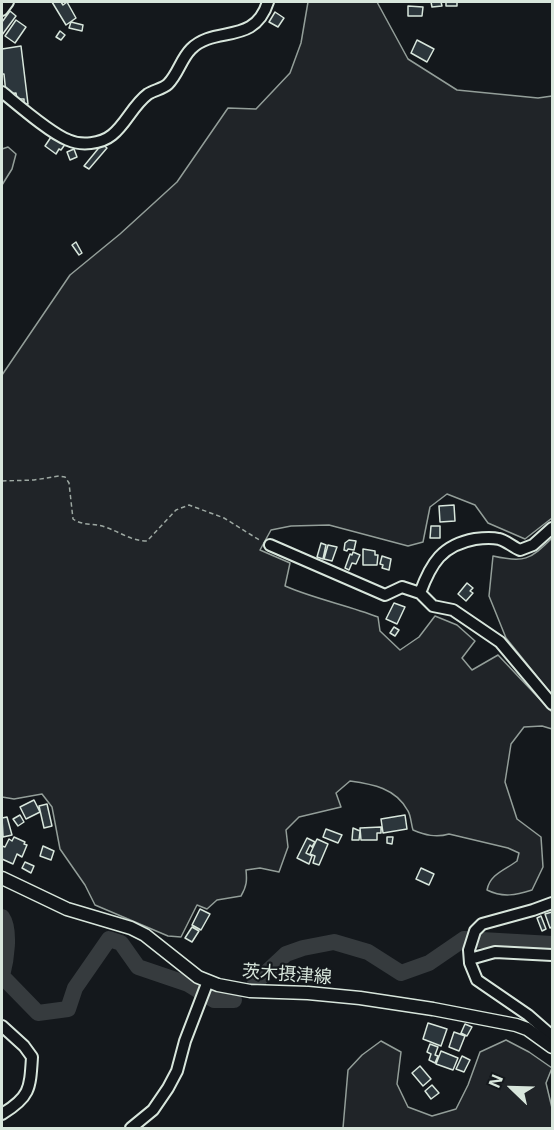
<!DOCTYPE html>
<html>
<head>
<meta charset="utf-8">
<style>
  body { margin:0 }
  #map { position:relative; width:554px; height:1130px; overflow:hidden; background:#14181c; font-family:"Noto Sans",sans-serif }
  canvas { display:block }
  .frame { position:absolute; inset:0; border:3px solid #d8e6dc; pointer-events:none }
  .north { position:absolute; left:482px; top:1058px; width:60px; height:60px; -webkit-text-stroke:4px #14181c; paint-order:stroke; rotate:293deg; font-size:16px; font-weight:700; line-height:24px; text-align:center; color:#d8e6dc }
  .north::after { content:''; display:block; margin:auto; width:21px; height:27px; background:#d8e6dc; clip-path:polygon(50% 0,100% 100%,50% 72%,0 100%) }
</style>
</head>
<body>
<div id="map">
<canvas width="554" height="1130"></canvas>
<div class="frame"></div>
<div class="north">N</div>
</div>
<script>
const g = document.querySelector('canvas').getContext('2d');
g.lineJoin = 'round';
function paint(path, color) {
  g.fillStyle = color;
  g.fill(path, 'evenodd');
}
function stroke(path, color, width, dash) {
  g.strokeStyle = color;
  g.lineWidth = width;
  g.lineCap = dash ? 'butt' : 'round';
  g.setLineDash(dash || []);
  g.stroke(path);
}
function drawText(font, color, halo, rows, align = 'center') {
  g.font = font + ' "Noto Sans","Noto Sans JP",sans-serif';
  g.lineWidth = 4.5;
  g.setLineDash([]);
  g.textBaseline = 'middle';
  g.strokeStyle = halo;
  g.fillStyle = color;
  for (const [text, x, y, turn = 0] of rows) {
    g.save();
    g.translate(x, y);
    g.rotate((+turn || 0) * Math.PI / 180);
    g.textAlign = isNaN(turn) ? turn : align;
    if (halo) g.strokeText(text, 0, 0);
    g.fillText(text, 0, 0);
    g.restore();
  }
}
const green = new Path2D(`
  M308,2H377L408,59L457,90L538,98L552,96V518L525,539L488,523L475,505L447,494L430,507L423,542L408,546L329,525L291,526L271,530L260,550L290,563L285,586C315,599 347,605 378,617L380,631L400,650L419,637L435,616L457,625L475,641L462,658L472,670L498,655L552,712V729L542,726L524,727L511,744L505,782L517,819L541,837L543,867L532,890C516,895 503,898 487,890C490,874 505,870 517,861L519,853L508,848L449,834C436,838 425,835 413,830C411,824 411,816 408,811C396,788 372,784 350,781L336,793L341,807L299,817L286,830L288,847L279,872L260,868L246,870C247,880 247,886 241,896L217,900L207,909L197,905L181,937L168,936L95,905L85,885L60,849L52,807L42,794L14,799L2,797V375L70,275L120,234L177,182L228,108L256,109L290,73L301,43Z
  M8,147L16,154L12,169L2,185V149Z
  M552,538V695L506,638L489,596L493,556C524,563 530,560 552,538Z
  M506,1040L529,1052L552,1068L546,1083L552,1108V1128H343L348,1070L362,1055L381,1041L401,1052L397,1084L408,1107L432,1116L456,1109L468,1085L480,1052Z`);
const river = new Path2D(`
  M2,917C11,930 6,961 2,976L38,1013L68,1009L75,988L109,939L121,943L138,967L188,984L214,1000H234
  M255,983L286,954L303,948L334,942L368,952L401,973L429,963L464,939L552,944`);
const building = new Path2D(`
  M52,2H61L63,5L67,2L76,18L66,25Z
  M431,2H441L442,6L432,7Z
  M446,2H457V6H446Z
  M408,6L423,7L422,16H408Z
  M10,11L16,16L2,35V22Z
  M275,12L284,18L278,27L269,22Z
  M16,20L26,27L15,43L5,36Z
  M71,22L83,25L82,31L69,28Z
  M60,31L65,35L61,40L56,37Z
  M417,40L434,49L427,62L411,53Z
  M21,46L28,104H24V99H17L16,93L6,94L4,74H2V49Z
  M53,134L66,143L61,150L59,149L56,154L45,146Z
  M102,144L107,148L89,169L84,166Z
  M74,149L77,157L70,160L67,152Z
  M76,242L82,253L79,255L72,245Z
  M454,505L455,521L440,522L439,506Z
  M431,526H440V538H430Z
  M349,540L356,541L354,550L348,549L347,551L344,550L345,543Z
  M321,543L326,545L323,559L317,557Z
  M328,545L337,547L332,561L324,559Z
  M363,549L375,551V555H378L377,565H363Z
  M353,552L360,555L356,564L352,563L349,570L345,568L350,554L352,555Z
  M382,556L391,559L389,570L382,568L383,565L380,564Z
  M467,583L473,588L470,591L473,593L466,601L458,594Z
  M394,603L405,607L397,624L386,619Z
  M394,627L399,630L395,636L390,633Z
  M34,800L40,812L26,819L20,807Z
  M47,804L52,826L44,828L39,806Z
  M20,815L24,822L18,826L13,819Z
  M405,815L407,829L383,833L381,819Z
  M7,817L12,835L3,837L2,818Z
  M381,827V833H377V840H361L360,828Z
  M353,828L360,831L359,840H352Z
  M326,829L342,835L338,843L323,837Z
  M14,837L25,842L24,844L27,845L22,857L17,854L13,864L2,859V846L5,847L9,839L12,841Z
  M387,837H393L392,844L387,843Z
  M307,838L315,842L312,847L310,845L306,853L312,856L309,864L297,858Z
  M317,839L328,844L319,865L313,863L315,856L310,854Z
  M43,846L54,851L51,860L40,856Z
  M25,862L34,866L31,873L22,868Z
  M421,868L434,874L429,885L416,879Z
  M200,909L210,914L201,930L192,925Z
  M552,912V927L550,928L545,914Z
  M541,916L546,929L542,931L537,918Z
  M192,927L199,931L192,942L185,938Z
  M428,1023L447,1029L441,1046L423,1039Z
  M465,1024L472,1027L467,1036L461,1033Z
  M454,1032L465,1036L459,1051L449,1047Z
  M430,1044L438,1047L435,1055L438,1056L435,1063L429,1060L431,1054L427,1052Z
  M441,1051L458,1058L453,1070L436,1064Z
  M462,1056L470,1060L464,1072L456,1069Z
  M420,1066L431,1079L423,1086L412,1073Z
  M432,1085L439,1093L431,1099L425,1091Z`);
const path = new Path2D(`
  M2,481L34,480L59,476L65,477L69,483L73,519C83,526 94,523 105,527C120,532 131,541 147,541L176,510L189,505L224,518L261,541`);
const minor = new Path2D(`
  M2,10L8,2
  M2,92C18,105 50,133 68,140C81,146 101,144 112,135C126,124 133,105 148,94C154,90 163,89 168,84C178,74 181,59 191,49C215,25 254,46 268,2
  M270,545L385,595L402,587L420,593L433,606L453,610L500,642L552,704
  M420,593C431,563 442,545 475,539C482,538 491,537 499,539C505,540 513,547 520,550L533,545L552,528
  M552,903L533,910L482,924L475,931L469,950L470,963L477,980L528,1015L552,1036
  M470,959L495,952L552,955
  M2,1026L24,1046L32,1057C30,1089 30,1097 2,1114
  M131,1128L153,1110L168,1088L177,1071L185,1041L208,981`);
const major = new Path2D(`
  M2,878L67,909L131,928L145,935L198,977L218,985L250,991L308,993L360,998L433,1009L516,1025L527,1029L552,1047`);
const streetNames = [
  ["茨木摂津線",287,975,4]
];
paint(green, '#202428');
stroke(green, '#939e99', 1.5);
stroke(river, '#363b3e', 16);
paint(building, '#2c363c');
stroke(building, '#d8e6dc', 1.5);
stroke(minor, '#d8e6dc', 14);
stroke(major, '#d8e6dc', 15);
stroke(path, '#9da8a2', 1.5, [4.5, 3]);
stroke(minor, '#14181c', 10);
stroke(major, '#14181c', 12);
drawText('18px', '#d8e6dc', '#14181c', streetNames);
</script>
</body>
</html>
